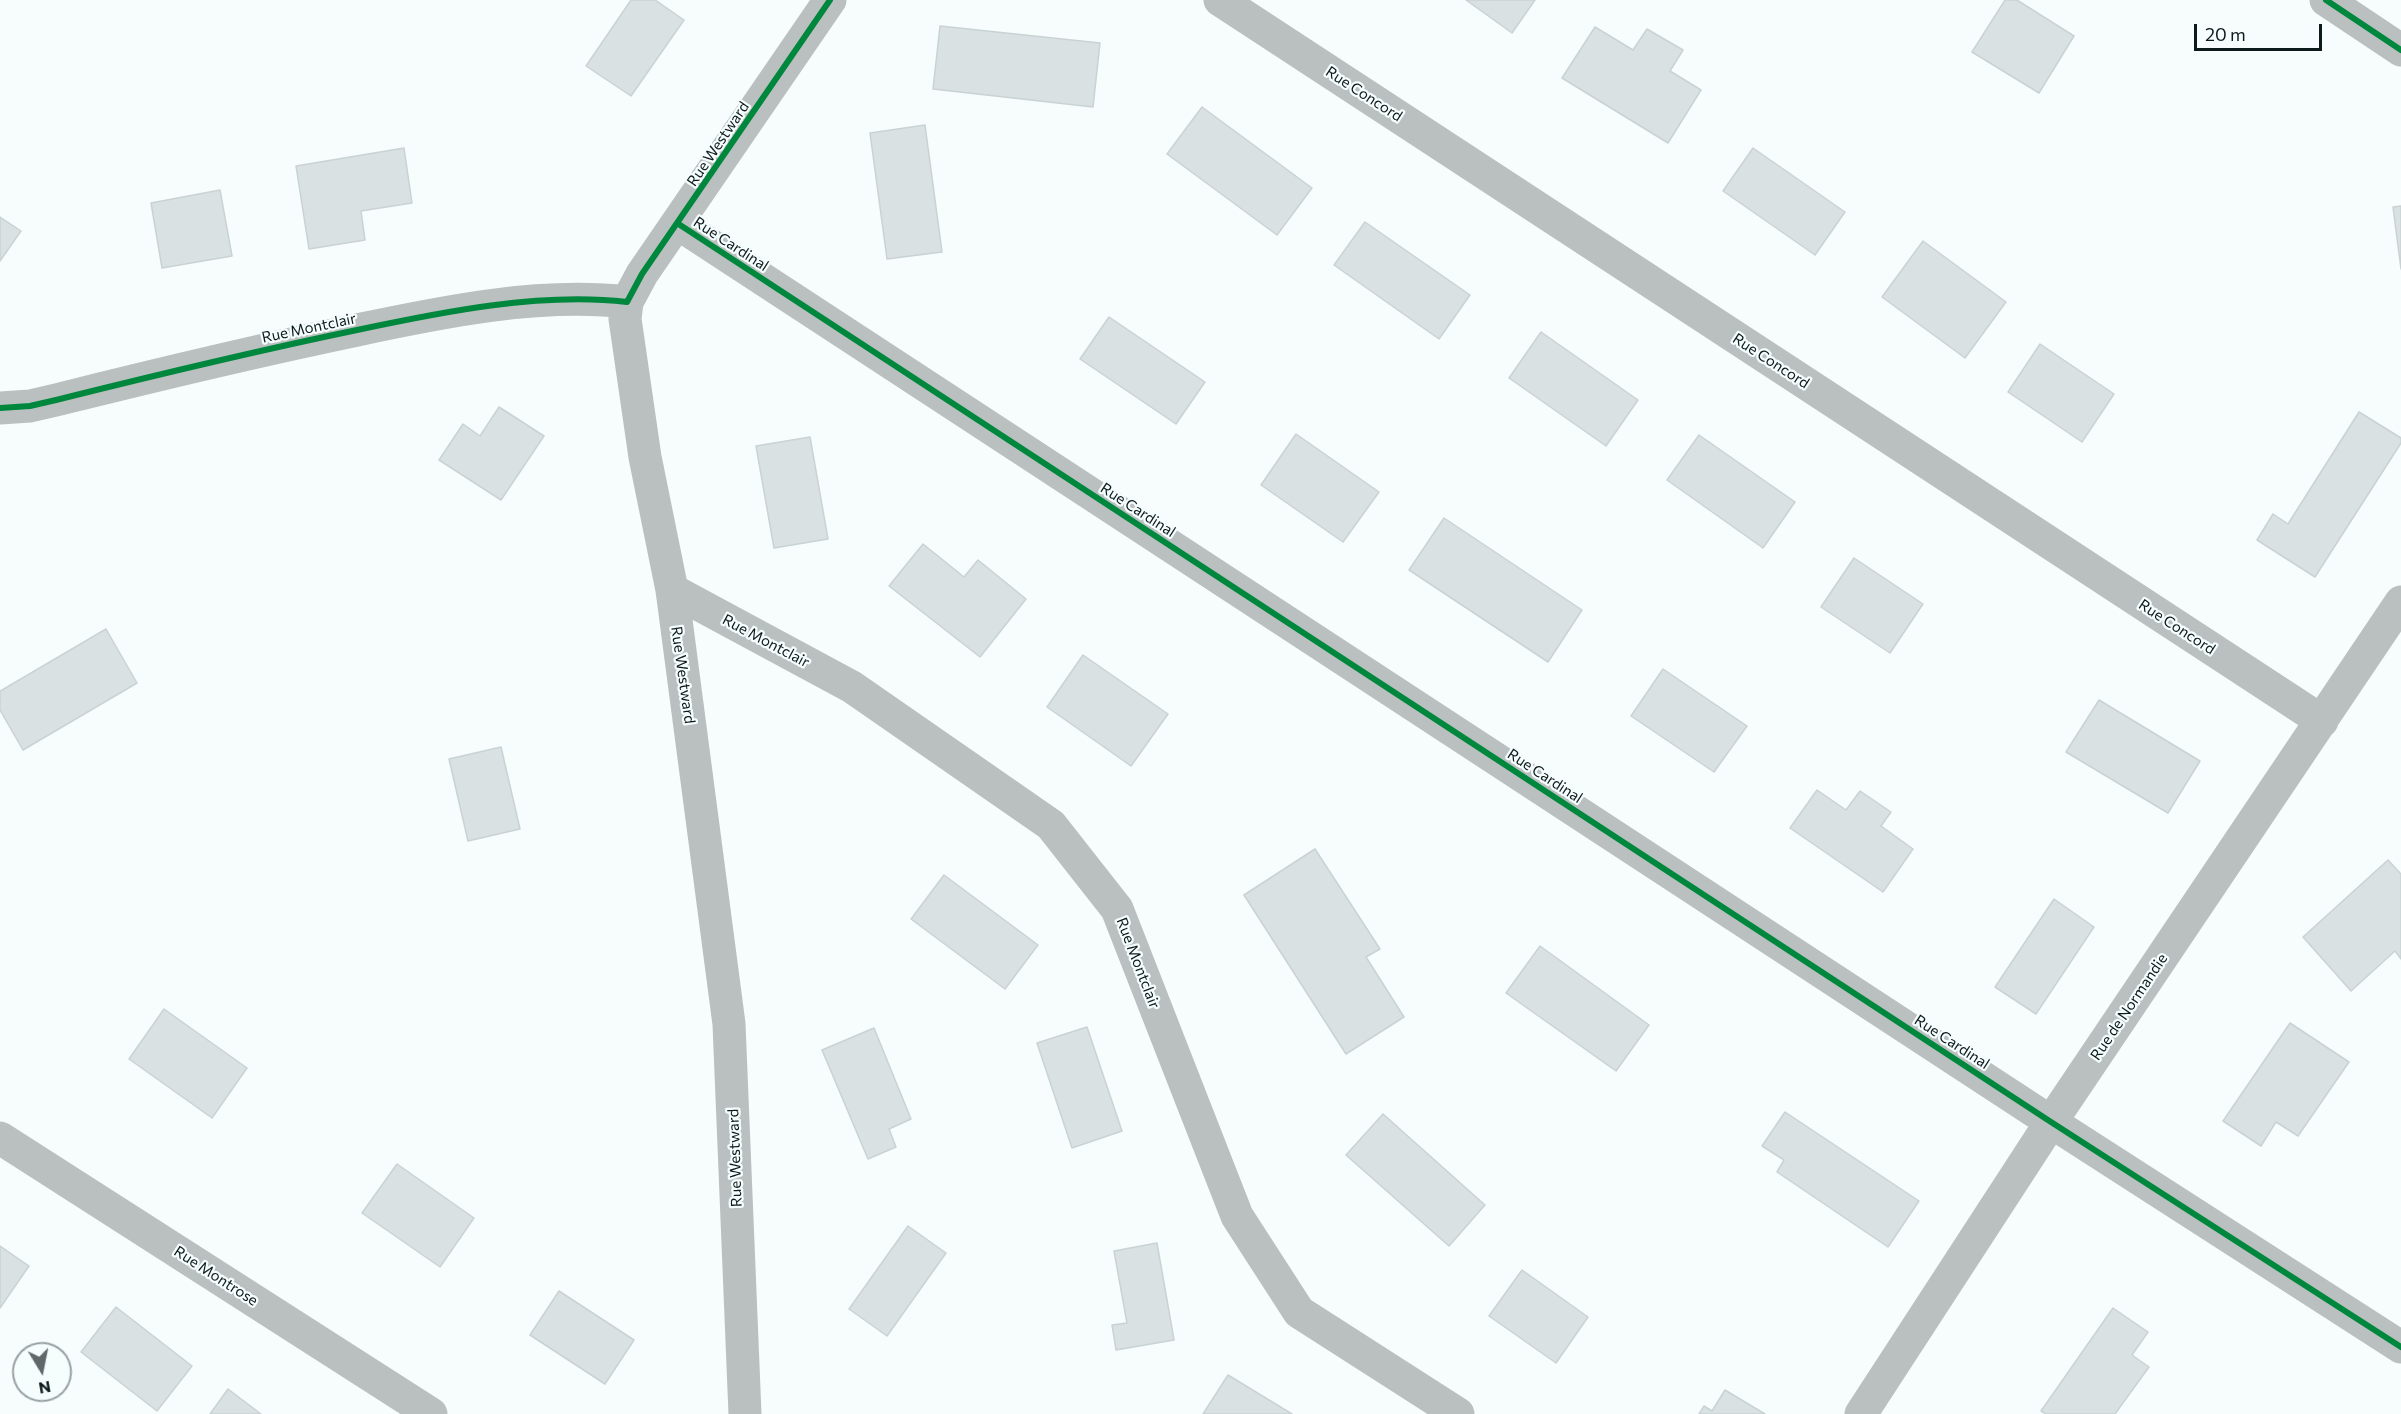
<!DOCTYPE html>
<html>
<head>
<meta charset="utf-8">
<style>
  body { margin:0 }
  #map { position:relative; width:2401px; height:1414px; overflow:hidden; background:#f7fcfc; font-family:Commissioner,sans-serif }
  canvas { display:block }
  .north { position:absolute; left:12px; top:1342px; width:60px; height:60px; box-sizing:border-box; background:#f6fdfd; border:2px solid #99a2a3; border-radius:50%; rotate:170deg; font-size:16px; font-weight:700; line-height:24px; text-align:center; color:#0d1a1b }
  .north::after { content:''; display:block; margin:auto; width:21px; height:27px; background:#5f696a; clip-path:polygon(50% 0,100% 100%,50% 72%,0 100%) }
  .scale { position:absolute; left:2194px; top:24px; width:128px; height:27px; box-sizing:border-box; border:3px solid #0d1a1b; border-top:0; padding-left:8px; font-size:18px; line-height:21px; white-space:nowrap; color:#0d1a1b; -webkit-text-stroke:4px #f6fdfd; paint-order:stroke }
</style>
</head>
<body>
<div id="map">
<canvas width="2401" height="1414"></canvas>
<div class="north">N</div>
<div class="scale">20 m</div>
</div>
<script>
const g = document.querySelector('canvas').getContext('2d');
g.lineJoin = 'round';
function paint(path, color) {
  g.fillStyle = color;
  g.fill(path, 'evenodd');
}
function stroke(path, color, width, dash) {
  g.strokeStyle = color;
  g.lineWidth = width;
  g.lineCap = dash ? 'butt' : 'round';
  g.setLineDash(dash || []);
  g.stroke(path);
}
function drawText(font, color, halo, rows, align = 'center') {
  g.font = font + ' Commissioner,sans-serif';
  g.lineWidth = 4.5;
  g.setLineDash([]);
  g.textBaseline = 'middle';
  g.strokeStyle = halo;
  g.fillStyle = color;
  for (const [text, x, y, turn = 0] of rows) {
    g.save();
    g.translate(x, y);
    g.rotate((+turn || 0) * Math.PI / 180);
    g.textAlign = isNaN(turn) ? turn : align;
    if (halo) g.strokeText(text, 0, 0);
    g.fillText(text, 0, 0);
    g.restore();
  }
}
const building = new Path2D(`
  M631,0H655L684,20L631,96L586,66Z
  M1466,0H1535L1512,33Z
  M2005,0H2017L2074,36L2039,93L1972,52Z
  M940,26L1100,43L1093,107L933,89Z
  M1595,27L1633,50L1647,29L1683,50L1670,71L1701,90L1668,143L1562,78Z
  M1202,107L1312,188L1277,235L1167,154Z
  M925,125L942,252L887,259L870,133Z
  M404,148L412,203L361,211L365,240L309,249L296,166Z
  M1753,148L1845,212L1815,255L1723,191Z
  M220,190L232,256L162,268L151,203Z
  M2401,206V269L2393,207Z
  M0,217L21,231L0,261Z
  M1365,222L1470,295L1439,339L1334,265Z
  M1923,241L2006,302L1965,358L1882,297Z
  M1109,317L1205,382L1176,424L1080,359Z
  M1541,332L1638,400L1606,446L1509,378Z
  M2040,344L2114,394L2082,442L2008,392Z
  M499,407L544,436L501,500L439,460L463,424L480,436Z
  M2359,412L2401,438V443L2315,577L2257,540L2273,514L2288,524Z
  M1296,434L1379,492L1343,542L1261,485Z
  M1699,435L1795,502L1763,548L1667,480Z
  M810,437L828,539L774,548L756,446Z
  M1444,518L1582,610L1548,662L1409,570Z
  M923,544L964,577L978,560L1026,599L980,657L889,586Z
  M1854,558L1923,604L1890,653L1821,607Z
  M106,629L137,683L23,750L0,710V691Z
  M1083,655L1168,714L1131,766L1047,707Z
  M1663,669L1747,726L1714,772L1631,716Z
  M2099,700L2200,761L2168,813L2066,752Z
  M501,747L520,829L468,841L449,759Z
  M1817,790L1846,810L1860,791L1891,812L1881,826L1913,849L1883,892L1790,828Z
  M1315,849L1380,949L1366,957L1404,1017L1346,1054L1244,895Z
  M2388,860L2401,874V959L2395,951L2351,991L2303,937Z
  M944,875L1038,945L1005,989L911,919Z
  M2054,899L2094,927L2036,1014L1995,987Z
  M1540,946L1649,1025L1616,1071L1506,993Z
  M164,1009L247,1068L212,1118L129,1059Z
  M2290,1023L2349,1062L2298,1136L2276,1122L2261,1146L2223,1121Z
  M1087,1027L1122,1131L1072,1148L1037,1043Z
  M874,1028L911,1119L889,1129L896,1147L868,1159L822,1050Z
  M1785,1112L1919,1201L1888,1247L1777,1172L1784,1160L1762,1146Z
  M1383,1114L1485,1205L1449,1246L1346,1155Z
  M397,1164L474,1218L440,1267L362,1213Z
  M908,1226L946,1253L887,1336L849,1309Z
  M1157,1243L1174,1340L1116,1350L1112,1325L1127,1323L1114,1251Z
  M0,1246L29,1266L0,1308Z
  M1522,1270L1588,1317L1556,1363L1489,1316Z
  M559,1291L634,1340L605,1384L530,1335Z
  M116,1307L192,1366L157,1411L81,1352Z
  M2113,1308L2148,1332L2132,1355L2149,1367L2115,1414H2046L2041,1411Z
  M1228,1375L1292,1414H1203Z
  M228,1389L261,1414H210Z
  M1725,1390L1765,1414H1699L1704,1406L1712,1411Z`);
const street = new Path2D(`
  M1220,0L2322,721
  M2326,0L2401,50
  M677,223L2051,1122L2401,1347
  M0,408L30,406L56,400C156,375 256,351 357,330C442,312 539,292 627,302
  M672,590L852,687L1051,825L1117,909L1237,1216L1299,1312L1458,1414
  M0,1138L431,1414
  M745,1414L729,1024L672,590L645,457L625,319L627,302L642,274L830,0
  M1861,1414L2051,1122L2401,602`);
const cycleway = new Path2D(`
  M2326,0L2401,50
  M677,223L2051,1122L2401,1347
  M0,408L30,406L56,400C156,375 256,351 357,330C442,312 539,292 627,302L642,274L830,0`);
const streetNames = [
  ["Rue Concord",1364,94,33],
  ["Rue Westward",718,144,-56],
  ["Rue Cardinal",731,244,33],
  ["Rue Montclair",309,328,-12],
  ["Rue Concord",1771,361,33],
  ["Rue Cardinal",1138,510,33],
  ["Rue Concord",2177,627,33],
  ["Rue Montclair",766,641,28],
  ["Rue Westward",683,675,82],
  ["Rue Cardinal",1545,776,33],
  ["Rue Montclair",1138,963,69],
  ["Rue de Normandie",2129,1007,-56],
  ["Rue Cardinal",1952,1042,33],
  ["Rue Westward",735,1158,-92],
  ["Rue Montrose",216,1276,33]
];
paint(building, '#d9e1e2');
stroke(building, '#cad3d3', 1.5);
stroke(street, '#babfbf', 33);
stroke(cycleway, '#00873e', 6);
drawText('15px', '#0d1a1b', '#f6fdfd', streetNames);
</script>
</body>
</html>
